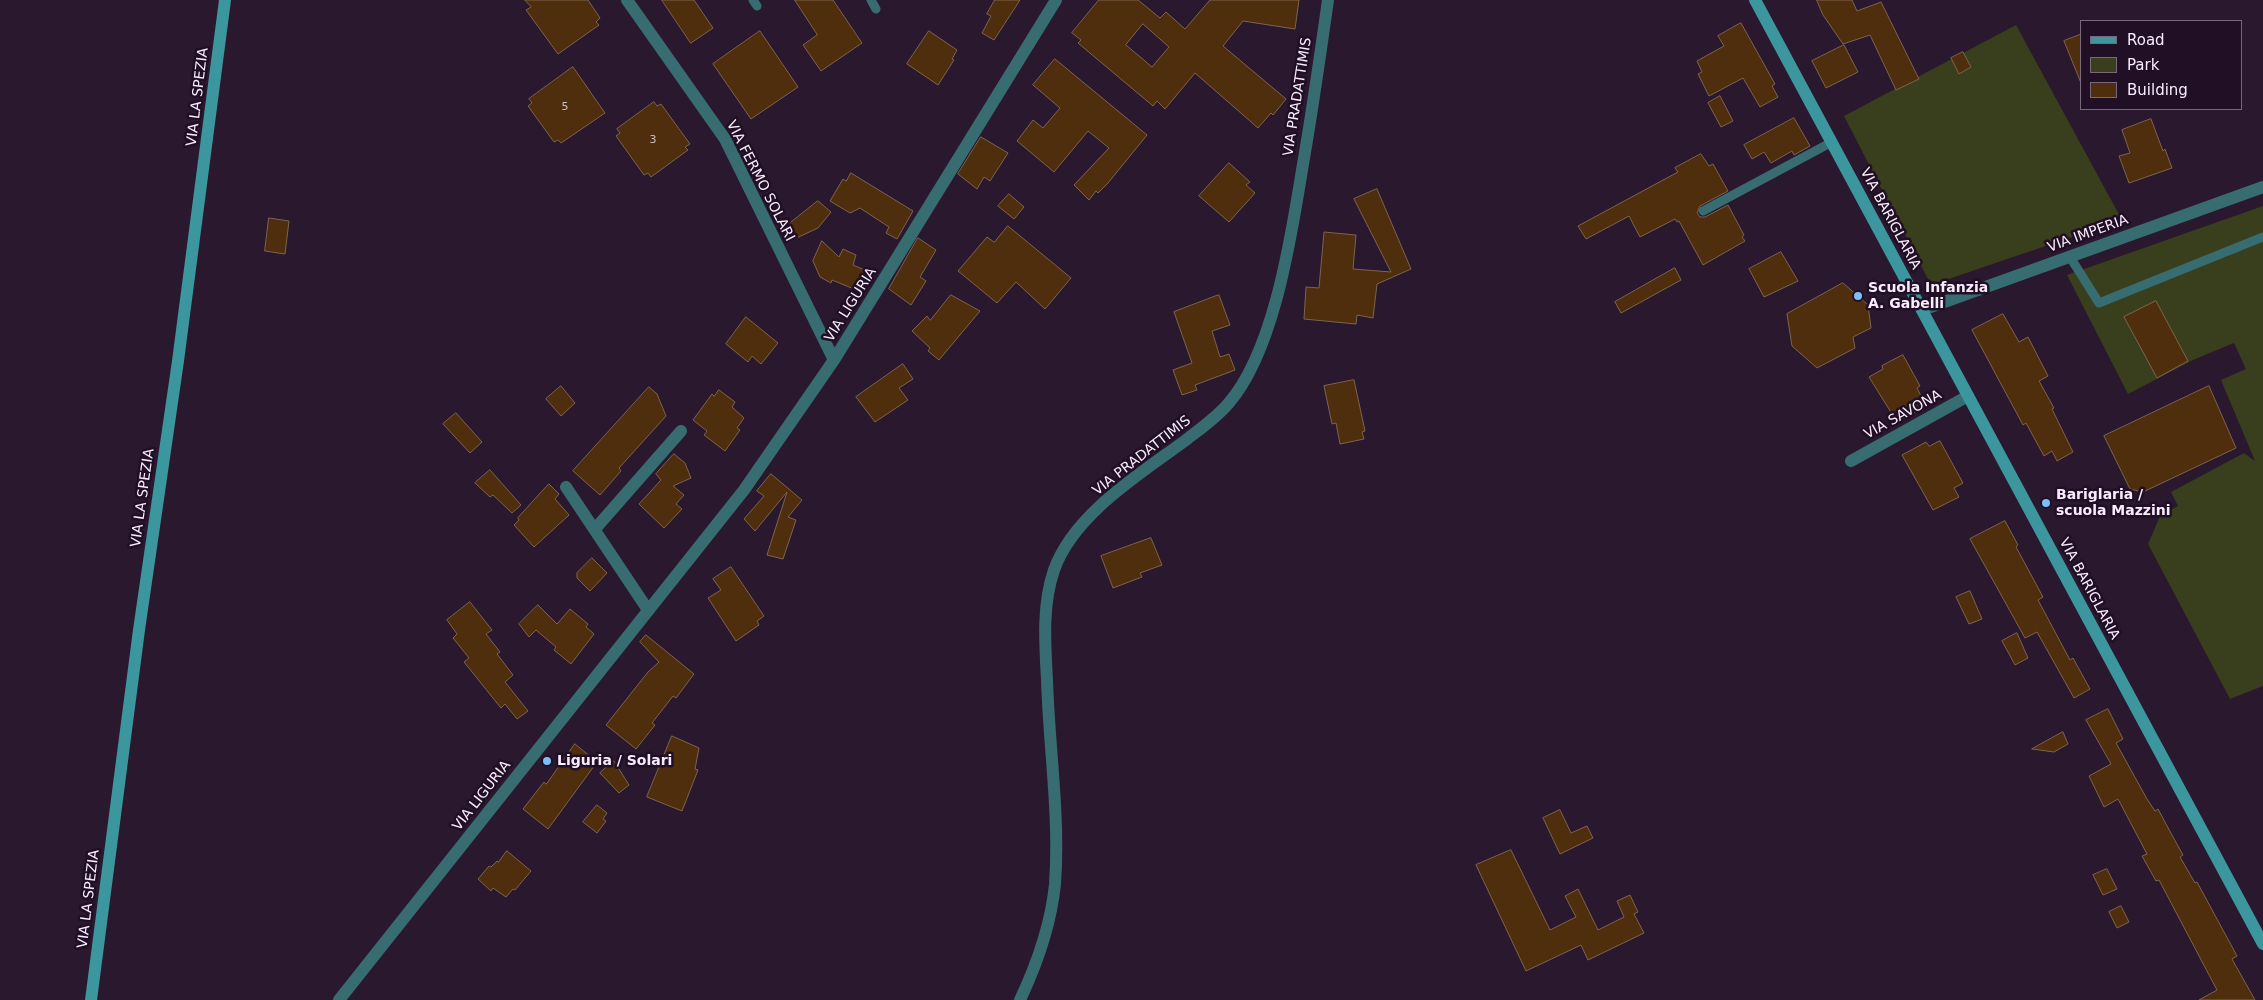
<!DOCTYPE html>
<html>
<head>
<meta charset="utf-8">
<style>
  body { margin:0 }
  #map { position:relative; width:2263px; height:1000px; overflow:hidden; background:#2a182f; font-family:"DejaVu Sans",sans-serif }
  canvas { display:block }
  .legend { position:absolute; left:2080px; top:20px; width:162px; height:90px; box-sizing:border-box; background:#200f25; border:1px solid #77687b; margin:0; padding:6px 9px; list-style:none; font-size:15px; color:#f9edfd }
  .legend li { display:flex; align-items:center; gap:10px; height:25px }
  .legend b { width:25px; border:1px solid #77687b }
</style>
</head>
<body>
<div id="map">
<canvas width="2263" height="1000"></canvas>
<ul class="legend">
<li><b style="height:6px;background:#3c969d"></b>Road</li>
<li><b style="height:14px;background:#393e1c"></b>Park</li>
<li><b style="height:14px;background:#4e2e0d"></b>Building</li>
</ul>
</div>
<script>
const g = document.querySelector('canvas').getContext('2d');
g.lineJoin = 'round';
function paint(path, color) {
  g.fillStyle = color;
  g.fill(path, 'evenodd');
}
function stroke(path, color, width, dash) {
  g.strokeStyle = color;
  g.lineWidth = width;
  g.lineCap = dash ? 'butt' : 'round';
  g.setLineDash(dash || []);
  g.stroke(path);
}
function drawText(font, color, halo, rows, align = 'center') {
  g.font = font + ' "DejaVu Sans",sans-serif';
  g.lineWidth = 5;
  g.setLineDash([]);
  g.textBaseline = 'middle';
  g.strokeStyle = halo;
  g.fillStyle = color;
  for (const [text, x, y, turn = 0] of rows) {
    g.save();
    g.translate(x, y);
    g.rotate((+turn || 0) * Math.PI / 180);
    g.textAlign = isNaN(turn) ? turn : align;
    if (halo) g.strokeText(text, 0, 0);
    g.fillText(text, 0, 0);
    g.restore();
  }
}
const green = new Path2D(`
  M2016,25L2122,220L1931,285L1844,116Z
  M2263,206V686L2230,699L2148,544L2160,516L2178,506L2171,492L2244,453L2255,461L2221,380L2246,369L2234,343L2193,360L2128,394L2067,275Z`);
const building = new Path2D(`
  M525,0H588L600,18L596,22L599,25L558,54L526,10L531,7Z
  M662,0H694L713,28L691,43Z
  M795,0H833L862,43L821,71L803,45L817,35Z
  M995,0H1020L994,40L982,33L991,16L987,14Z
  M1099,0H1138L1160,18L1166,12L1185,29L1210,0H1299L1295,29L1243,21L1223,46L1286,99L1273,115L1271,113L1258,128L1195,73L1165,109L1157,101L1153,106L1078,43L1081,40L1072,33ZM1143,24L1169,47L1152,67L1126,45Z
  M1817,0H1852L1857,11L1881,2L1919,79L1896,90L1870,35L1843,44L1823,15Z
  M1741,23L1775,84L1772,86L1778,97L1760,107L1743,78L1709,96L1698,74L1702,72L1697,61L1724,46L1718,36Z
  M760,31L798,87L751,119L713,64Z
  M929,31L957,50L952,59L954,60L938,85L907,64Z
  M2082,34V83H2081L2064,41Z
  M1844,45L1858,72L1826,88L1812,61Z
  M1963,52L1971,67L1959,74L1951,58Z
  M1055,59L1147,135L1108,183L1098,193L1096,191L1089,200L1074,185L1109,148L1088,131L1054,172L1017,141L1033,120L1043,128L1060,108L1033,85Z
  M573,67L605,113L561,143L558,140L554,142L528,106L532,103L529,99Z
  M1720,96L1733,121L1721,127L1708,103Z
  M654,102L657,106L661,104L690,144L685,147L688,150L651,177L648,173L644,175L616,136L620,133L617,129Z
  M1794,118L1810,146L1794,155L1792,151L1771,163L1764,152L1752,159L1744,145Z
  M2151,119L2163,151L2165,149L2172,168L2129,183L2119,156L2130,153L2122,130Z
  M981,137L1008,153L990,181L984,177L977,189L958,174Z
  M1701,154L1709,166L1713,164L1728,191L1700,206L1697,213L1700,217H1705L1728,205L1744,235L1742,237L1745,241L1703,265L1679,221L1677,222L1675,219L1640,237L1629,216L1586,239L1578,226L1678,172L1675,168Z
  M1229,163L1250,182L1246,185L1255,193L1229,222L1199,196Z
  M851,173L913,211L897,239L886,233L889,227L860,208L850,213L830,201L843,179L846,181Z
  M1377,189L1411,269L1377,284L1373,318L1357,315L1356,324L1304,319L1306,287L1319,288L1324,232L1356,235L1353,269L1391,272L1354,199Z
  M1009,194L1024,207L1014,219L998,206Z
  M818,201L831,212L818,228L790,241L784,228Z
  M269,218L289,221L285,254L265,251Z
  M1008,226L1071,278L1045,309L1016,282L997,303L958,271L987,237L994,242Z
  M918,238L936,250L920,277L926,281L911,305L889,289Z
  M822,241L839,257L843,249L856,255L853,265L867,271L859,291L832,280L831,283L820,277L813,261Z
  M1781,252L1798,281L1764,297L1749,269Z
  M1675,268L1681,280L1621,313L1615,302Z
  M1843,283L1868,305L1871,328L1853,337L1855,348L1817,368L1792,346L1787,314Z
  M951,295L980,311L939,360L928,351L930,348L912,331L927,316L930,320Z
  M1219,295L1230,325L1212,331L1220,357L1229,354L1235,370L1195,385L1197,390L1182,395L1173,370L1192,363L1174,312Z
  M2156,301L2188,361L2157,378L2124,317Z
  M2003,314L2019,342L2028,337L2048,376L2039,381L2054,408L2052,409L2073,452L2057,461L2052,451L2044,456L2026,423L2023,425L1972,330Z
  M746,317L778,343L761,364L752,356L748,362L726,344Z
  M1903,355L1920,386L1917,388L1926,406L1897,422L1869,377L1883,369L1882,366Z
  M903,364L913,379L899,388L908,400L875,422L856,397Z
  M1354,380L1365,431L1362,432L1364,439L1340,444L1336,423L1332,424L1324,386Z
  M561,386L575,403L561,416L546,399Z
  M2209,386L2236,448L2143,492L2130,489L2104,436Z
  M649,387L657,394L666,416L619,468L621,471L600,495L573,471Z
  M719,390L735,402L732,407L744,418L737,428L740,430L725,451L704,435L707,431L693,420L712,394L714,396Z
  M456,413L482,442L470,453L443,424Z
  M1940,441L1963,483L1954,488L1959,497L1933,510L1902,455L1926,442L1929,446Z
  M674,454L685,463L691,478L673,486L684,495L676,504L682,509L664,528L639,504L661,480L656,474Z
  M490,470L521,505L512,513L493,495L490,497L475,483Z
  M771,474L802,500L788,517L796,520L783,559L767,555L787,492L755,531L744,519L764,496L757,491Z
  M549,484L559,494L555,499L569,515L534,547L514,525L519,520L518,518Z
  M2005,521L2018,545L2016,547L2043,597L2038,600L2070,660L2073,658L2090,689L2074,698L2037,632L2025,638L1970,539Z
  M1151,538L1162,565L1140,573L1142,577L1113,588L1101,556Z
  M592,558L607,573L590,591L577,578V573Z
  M731,567L764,616L757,621L759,625L736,641L708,598L721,590L713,579Z
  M1970,591L1982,619L1969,624L1956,597Z
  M470,602L492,630L486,634L500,652L497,654L513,675L505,682L528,711L517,719L505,704L501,708L464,662L469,658L453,638L457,634L447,620Z
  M538,605L557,624L570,609L588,624L586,627L594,634L571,664L554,650L556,647L536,630L529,637L519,624Z
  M2017,633L2028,658L2015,665L2002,641Z
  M646,635L694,674L676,698L673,696L652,723L655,725L636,749L606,725L648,672L659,662L640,642Z
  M2108,709L2123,739L2116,743L2147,799L2155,811L2158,809L2173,837L2183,855L2180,857L2195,883L2197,882L2237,956L2232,959L2255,1000H2199L2217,990L2159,880L2156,881L2142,856L2147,854L2118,799L2104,807L2089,776L2111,764L2086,720Z
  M2063,732L2068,744L2054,752L2032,749Z
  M672,736L699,748L695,769L698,770L682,811L647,797Z
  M575,744L597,762L548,829L523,809L544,782L546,784Z
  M614,761L629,785L619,793L600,773Z
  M597,805L607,813L603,819L606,821L597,833L583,822Z
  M1560,810L1571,833L1587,826L1593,838L1560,854L1543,818Z
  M1511,850L1550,930L1576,917L1565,896L1578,889L1598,930L1624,917L1617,901L1630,895L1638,912L1634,914L1644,933L1588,960L1581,945L1526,971L1476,865Z
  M507,851L531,871L515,890L513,889L506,897L493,888L491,891L478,879L489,866L491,867L497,861L498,862Z
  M2107,869L2117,889L2103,895L2093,875Z
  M2121,906L2129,922L2117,928L2109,912Z`);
const lane = new Path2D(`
  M753,0L757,6
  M871,0L876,9
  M1703,211L1832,142
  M2070,257L2099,303L2263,237`);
const street = new Path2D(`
  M627,0L725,139L834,360
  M1922,310L2263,187
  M1851,461L1968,396
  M566,487L648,610
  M595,529L681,431
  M339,1000L744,490L834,360L1056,0
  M1020,1000C1037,964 1051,924 1055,884C1060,816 1049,748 1047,680C1045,644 1042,605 1054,570C1074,514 1140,474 1186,440C1200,429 1216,418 1228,404C1274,352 1291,237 1302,170C1312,113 1320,57 1328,0`);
const secondary = new Path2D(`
  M1755,0L2263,944
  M91,1000L139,630L178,361L225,0`);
const markers = [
  [1858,296,5,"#7abff8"],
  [2046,503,5,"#7abff8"],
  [547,761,5,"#7abff8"]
];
const numberNames = [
  ["5",565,107],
  ["3",653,140]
];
const streetNames = [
  ["VIA LA SPEZIA",198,97,-83],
  ["VIA PRADATTIMIS",1298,97,-81],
  ["VIA FERMO SOLARI",760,181,63],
  ["VIA BARIGLARIA",1890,219,62],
  ["VIA IMPERIA",2088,234,-20],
  ["VIA LIGURIA",851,305,-58],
  ["VIA SAVONA",1903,415,-29],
  ["VIA PRADATTIMIS",1142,456,-38],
  ["VIA LA SPEZIA",143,498,-82],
  ["VIA BARIGLARIA",2089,589,62],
  ["VIA LIGURIA",482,796,-52],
  ["VIA LA SPEZIA",89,899,-83]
];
const poiNames = [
  ["Scuola Infanzia",1868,288],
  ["A. Gabelli",1868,304],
  ["Bariglaria /",2056,495],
  ["scuola Mazzini",2056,511],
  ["Liguria / Solari",557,761]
];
paint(green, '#393e1c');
paint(building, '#4e2e0d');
stroke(building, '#7e644c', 1);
stroke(lane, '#376c70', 9);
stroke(street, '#376c70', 12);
stroke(secondary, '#3c969d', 12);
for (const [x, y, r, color] of markers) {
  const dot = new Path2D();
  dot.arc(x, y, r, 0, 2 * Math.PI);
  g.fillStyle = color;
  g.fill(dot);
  stroke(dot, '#200f25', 2);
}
drawText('11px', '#cebdc1', null, numberNames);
drawText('14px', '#f9edfd', '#200f25', streetNames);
drawText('bold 14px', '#f9edfd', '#200f25', poiNames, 'left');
</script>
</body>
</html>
